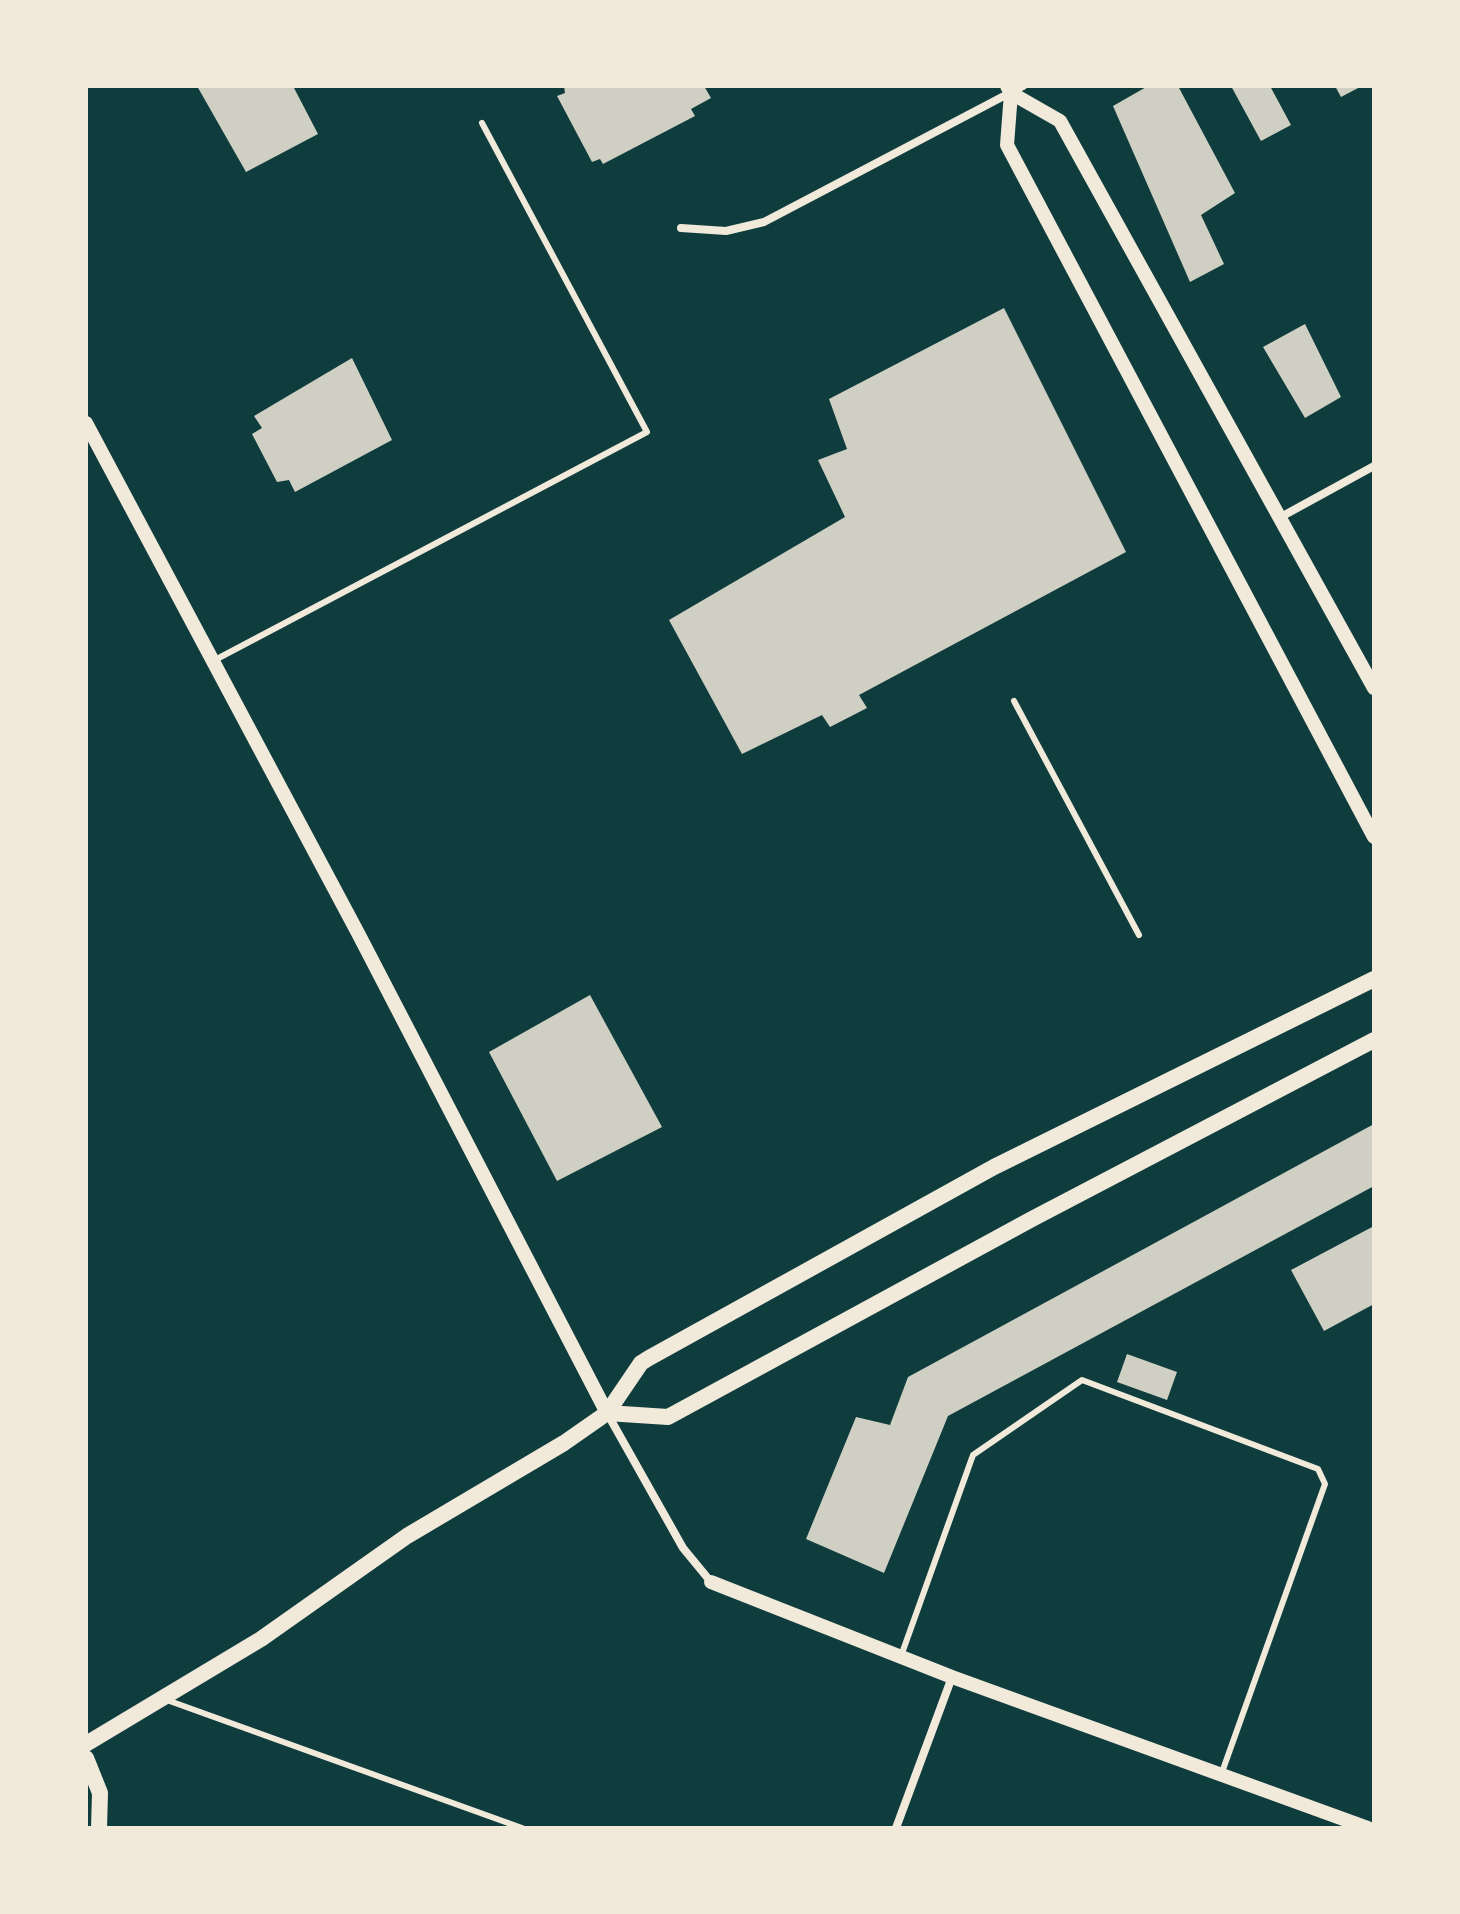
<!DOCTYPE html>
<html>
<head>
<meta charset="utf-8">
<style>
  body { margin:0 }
  #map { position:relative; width:1460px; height:1914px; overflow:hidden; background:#0f3d3e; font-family:"Nunito Sans",sans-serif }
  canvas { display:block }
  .frame { position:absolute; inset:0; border:88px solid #f1e9da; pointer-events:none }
</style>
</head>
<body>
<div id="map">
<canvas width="1460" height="1914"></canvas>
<div class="frame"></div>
</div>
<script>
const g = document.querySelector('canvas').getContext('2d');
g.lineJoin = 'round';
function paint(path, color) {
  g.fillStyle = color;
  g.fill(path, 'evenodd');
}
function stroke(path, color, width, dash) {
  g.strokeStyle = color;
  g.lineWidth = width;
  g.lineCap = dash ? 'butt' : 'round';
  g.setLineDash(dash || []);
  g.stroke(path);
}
const building = new Path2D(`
  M197,86H293L318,134L246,172Z
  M564,86H704L711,98L691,109L695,116L603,164L600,159L592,162L557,96L565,93Z
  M1148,86H1178L1235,193L1201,215L1224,264L1190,282L1113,106Z
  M1231,86H1270L1291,125L1261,141Z
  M1335,86H1362L1341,97Z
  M1004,308L1126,552L859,695L867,708L830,727L822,715L742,754L669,620L845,517L818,460L847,449L829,399Z
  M1305,324L1341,397L1305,418L1263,347Z
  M352,358L392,440L295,492L289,480L277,482L252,434L262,428L254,416Z
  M590,995L662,1127L557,1181L489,1052Z
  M1374,1124V1186L948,1416L884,1573L806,1539L856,1417L890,1425L908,1377Z
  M1374,1226V1304L1324,1331L1291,1270Z
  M1127,1354L1177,1372L1167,1400L1117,1382Z`);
const service = new Path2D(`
  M213,661L647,432L482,123
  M1014,701L1139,935
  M901,1656L973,1455L1082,1380L1318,1469L1325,1484L1221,1775
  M164,1699L522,1828`);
const minor = new Path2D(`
  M681,228L726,231L764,222L1023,86
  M1279,518L1374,466
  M607,1413L683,1548L711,1582
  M896,1828L952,1677`);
const tertiary = new Path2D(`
  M1007,86L1011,93L1007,145L1374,837
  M1011,93L1060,121L1374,688
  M86,423L359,935L607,1413
  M711,1582L952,1677L1368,1828`);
const secondary = new Path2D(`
  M607,1413L668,1417L1032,1219L1374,1040
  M86,1744L261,1639L407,1536L564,1443L607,1413L641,1363L649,1358L994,1167L1374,979
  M86,1758L100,1793L99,1828`);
paint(building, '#cfcfc3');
stroke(service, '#f1e9da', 6);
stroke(minor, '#f1e9da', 8);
stroke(tertiary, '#f1e9da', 14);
stroke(secondary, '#f1e9da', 16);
</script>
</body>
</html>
